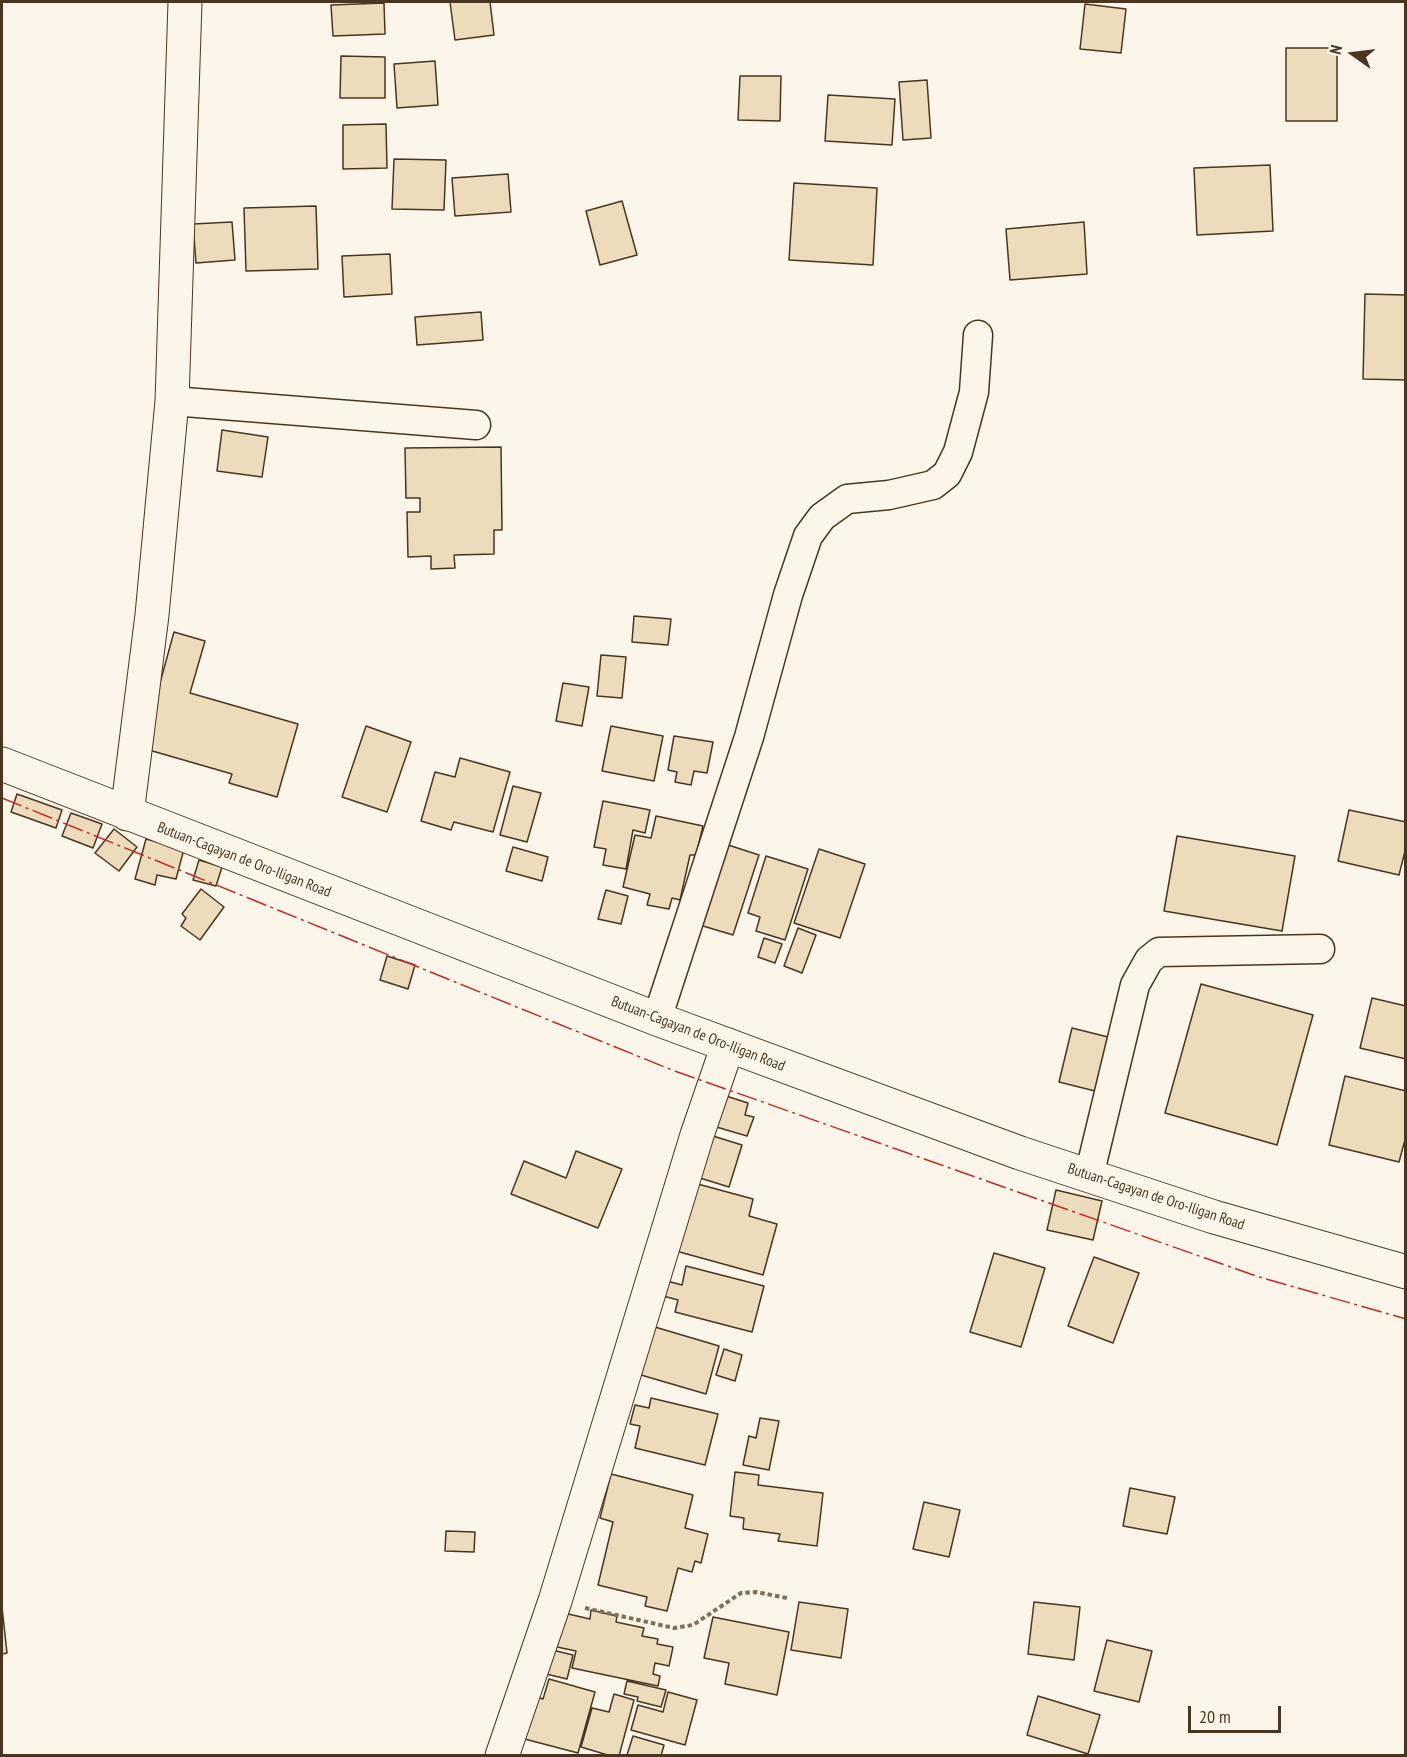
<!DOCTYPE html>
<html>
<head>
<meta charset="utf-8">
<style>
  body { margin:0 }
  #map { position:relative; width:1407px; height:1757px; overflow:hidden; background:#fbf6e9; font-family:"PT Sans Narrow",sans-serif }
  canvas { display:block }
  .frame { position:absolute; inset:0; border:3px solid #4a3520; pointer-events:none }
  .north { position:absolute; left:1323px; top:24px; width:60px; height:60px; -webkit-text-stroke:4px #fbf6e9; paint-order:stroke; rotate:284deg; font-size:16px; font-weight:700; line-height:24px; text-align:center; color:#4a3520 }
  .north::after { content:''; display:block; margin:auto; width:21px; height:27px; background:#4a3520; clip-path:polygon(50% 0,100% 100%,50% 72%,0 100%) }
  .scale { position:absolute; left:1188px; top:1706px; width:93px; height:27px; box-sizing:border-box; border:3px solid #4a3520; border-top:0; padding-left:8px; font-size:18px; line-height:21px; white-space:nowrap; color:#4a3520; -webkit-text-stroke:4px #fbf6e9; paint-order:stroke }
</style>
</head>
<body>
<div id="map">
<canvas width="1407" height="1757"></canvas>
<div class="frame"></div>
<div class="north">N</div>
<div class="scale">20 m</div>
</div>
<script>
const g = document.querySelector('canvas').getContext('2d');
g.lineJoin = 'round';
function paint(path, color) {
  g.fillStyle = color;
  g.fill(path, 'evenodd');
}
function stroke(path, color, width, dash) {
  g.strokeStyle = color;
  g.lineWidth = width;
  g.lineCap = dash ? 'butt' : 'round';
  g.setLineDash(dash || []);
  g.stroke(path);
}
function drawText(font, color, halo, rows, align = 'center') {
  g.font = font + ' "PT Sans Narrow",sans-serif';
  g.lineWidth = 4.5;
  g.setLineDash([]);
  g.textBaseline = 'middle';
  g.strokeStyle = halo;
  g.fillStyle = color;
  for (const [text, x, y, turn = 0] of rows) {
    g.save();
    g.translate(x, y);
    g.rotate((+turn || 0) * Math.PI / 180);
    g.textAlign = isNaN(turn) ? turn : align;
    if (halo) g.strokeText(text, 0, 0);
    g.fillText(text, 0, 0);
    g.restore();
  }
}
const building = new Path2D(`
  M450,2H490L494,35L455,40Z
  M384,3L385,34L333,36L331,5Z
  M1085,4L1126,9L1121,53L1080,49Z
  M1286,48H1337V121H1286Z
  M341,56L385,57V98H340Z
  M435,61L438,105L397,108L394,64Z
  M740,76H781L780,121L738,120Z
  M927,80L931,138L903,140L899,82Z
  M828,95L895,99L892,145L825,141Z
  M386,124L387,168L343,169V125Z
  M394,159L446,160L444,210L392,209Z
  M1270,165L1273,231L1197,235L1194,168Z
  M508,174L511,212L455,216L452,178Z
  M794,183L877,188L873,265L789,260Z
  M622,201L637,255L600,265L586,211Z
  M316,206L318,269L246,271L244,208Z
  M232,222L235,260L196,263L193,224Z
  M1084,222L1087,274L1010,280L1006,229Z
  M390,254L392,294L344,297L342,256Z
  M1365,294L1406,295V380L1363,379Z
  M481,312L483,340L417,345L415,317Z
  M222,430L268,437L262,477L217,471Z
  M501,447L502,530H494V554L454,555L455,568L431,569V556L408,557L407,512H420V498H406L405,448Z
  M634,616L671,619L668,645L632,642Z
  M174,632L205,641L190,693L298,724L277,797L229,783L232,774L142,748Z
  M601,655L626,657L622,698L597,696Z
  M563,683L589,687L582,726L556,721Z
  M366,726L411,742L387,812L342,797Z
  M611,726L663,736L654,781L602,771Z
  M674,736L713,742L707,773L694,771L691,785L675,782L677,772L668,770Z
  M460,758L510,772L493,832L454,822L451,830L421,821L435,772L455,777Z
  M513,786L541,793L527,842L500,835Z
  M17,794L62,810L56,828L11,812Z
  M603,801L650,810L645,833L633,830L626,869L603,865L606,849L594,847Z
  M1349,810L1406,822V847L1399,875L1338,861Z
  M71,813L102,824L93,848L62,836Z
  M656,816L703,826L696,855H690L680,900L672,898L669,909L647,905L650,894L623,887L635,835L651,838Z
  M114,829L137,847L119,871L95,853Z
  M1177,836L1295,856L1282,931L1164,911Z
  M146,839L184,849L176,879L157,875L155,885L135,879Z
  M719,842L759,855L733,935L693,923Z
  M513,847L548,857L542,881L506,871Z
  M819,849L865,864L840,938L794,923Z
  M766,856L808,869L785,940L756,931L760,917L748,913Z
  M199,860L222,867L216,886L193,880Z
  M201,889L224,907L200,940L181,926L186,918L182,914Z
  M606,890L628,896L621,924L598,919Z
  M798,928L816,935L802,973L784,966Z
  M764,938L782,944L775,963L758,957Z
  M387,956L415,965L408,989L380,980Z
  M1201,984L1313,1015L1277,1145L1165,1113Z
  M1372,998L1406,1006V1059L1360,1048Z
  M1072,1028L1116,1039L1103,1093L1059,1082Z
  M1345,1076L1406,1091V1136L1399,1162L1329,1145Z
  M723,1095L748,1103L745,1115L754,1117L747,1136L713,1126Z
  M713,1136L742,1145L729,1187L700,1178Z
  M576,1151L622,1169L598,1228L511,1194L524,1161L566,1178Z
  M694,1183L753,1199L749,1216L777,1224L763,1275L676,1251Z
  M1056,1190L1102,1201L1093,1240L1047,1230Z
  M994,1253L1045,1268L1021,1347L970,1332Z
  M1094,1257L1139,1273L1113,1343L1068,1326Z
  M686,1266L764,1286L752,1332L675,1312L678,1300L663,1296L667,1281L682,1285Z
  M655,1327L719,1346L706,1394L641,1375Z
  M724,1349L742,1355L735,1381L716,1375Z
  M651,1398L718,1414L705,1465L635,1448L640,1426L630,1424L635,1405L649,1408Z
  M760,1418L779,1421L769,1470L743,1465L749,1436L756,1438Z
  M735,1472L759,1475L758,1485L823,1493L817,1546L778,1541L780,1534L743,1529L744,1518L730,1516Z
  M611,1474L693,1495L685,1528L708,1534L701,1563L695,1561L692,1572L678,1568L667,1611L645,1606L647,1597L598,1585L613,1522L600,1518Z
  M1130,1488L1175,1497L1167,1534L1123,1526Z
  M924,1502L960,1510L949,1557L913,1549Z
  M446,1531L475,1532L474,1552L445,1551Z
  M799,1602L848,1609L841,1658L791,1650Z
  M1034,1602L1080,1607L1074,1660L1028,1654Z
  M2,1607L7,1653L2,1654Z
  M591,1610L617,1616L616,1622L644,1628L642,1636L658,1639L657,1644L673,1647L669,1666L655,1663L653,1674L660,1676L658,1686L572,1668L576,1651L557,1647L564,1613L590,1619Z
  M713,1617L789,1632L777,1695L725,1684L729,1663L704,1658Z
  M1107,1640L1152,1651L1139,1702L1094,1691Z
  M548,1649L573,1655L567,1679L542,1673Z
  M549,1679L595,1692L578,1753L517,1737L529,1695L543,1699Z
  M627,1681L666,1690L661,1707L637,1701L638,1697L624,1694Z
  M668,1692L697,1700L685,1745L631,1730L638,1705L663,1712Z
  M614,1694L634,1700L619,1756H611L581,1747L592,1708L609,1712Z
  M1038,1696L1100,1715L1088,1754L1027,1735Z
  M633,1736L664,1745L661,1756L627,1755Z`);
const path = new Path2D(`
  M585,1608L674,1628L693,1625L741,1593L756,1592L787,1598`);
const street = new Path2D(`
  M172,401L476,425
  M657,1019L749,737L788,595L808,536L822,517L847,499L889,495L933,485L947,474L958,452L974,392L978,335
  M1089,1176L1135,985L1149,960L1159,952L1320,949`);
const secondary = new Path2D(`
  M127,814L152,615L172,401L185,2
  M502,1756L555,1601L697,1135L728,1045`);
const highway = new Path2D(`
  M2,764L657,1019L1020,1153L1214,1217L1406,1272`);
const power = new Path2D(`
  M2,798L672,1070L1256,1276L1406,1319`);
const streetNames = [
  ["Butuan-Cagayan de Oro-Iligan Road",244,860,21],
  ["Butuan-Cagayan de Oro-Iligan Road",698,1034,21],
  ["Butuan-Cagayan de Oro-Iligan Road",1156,1197,18]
];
paint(building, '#ecdcbc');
stroke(building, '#4a3520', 1.5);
stroke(street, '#4a3520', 31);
stroke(secondary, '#4a3520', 35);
stroke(highway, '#4a3520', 35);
stroke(path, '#7f6f5c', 4, [4.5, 3]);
stroke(street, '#fbf6e9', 28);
stroke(secondary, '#fbf6e9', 33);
stroke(highway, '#fbf6e9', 33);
stroke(power, '#c62828', 1.5, [21, 4.5, 3, 4.5]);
drawText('15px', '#4a3520', '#fbf6e9', streetNames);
</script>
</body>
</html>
